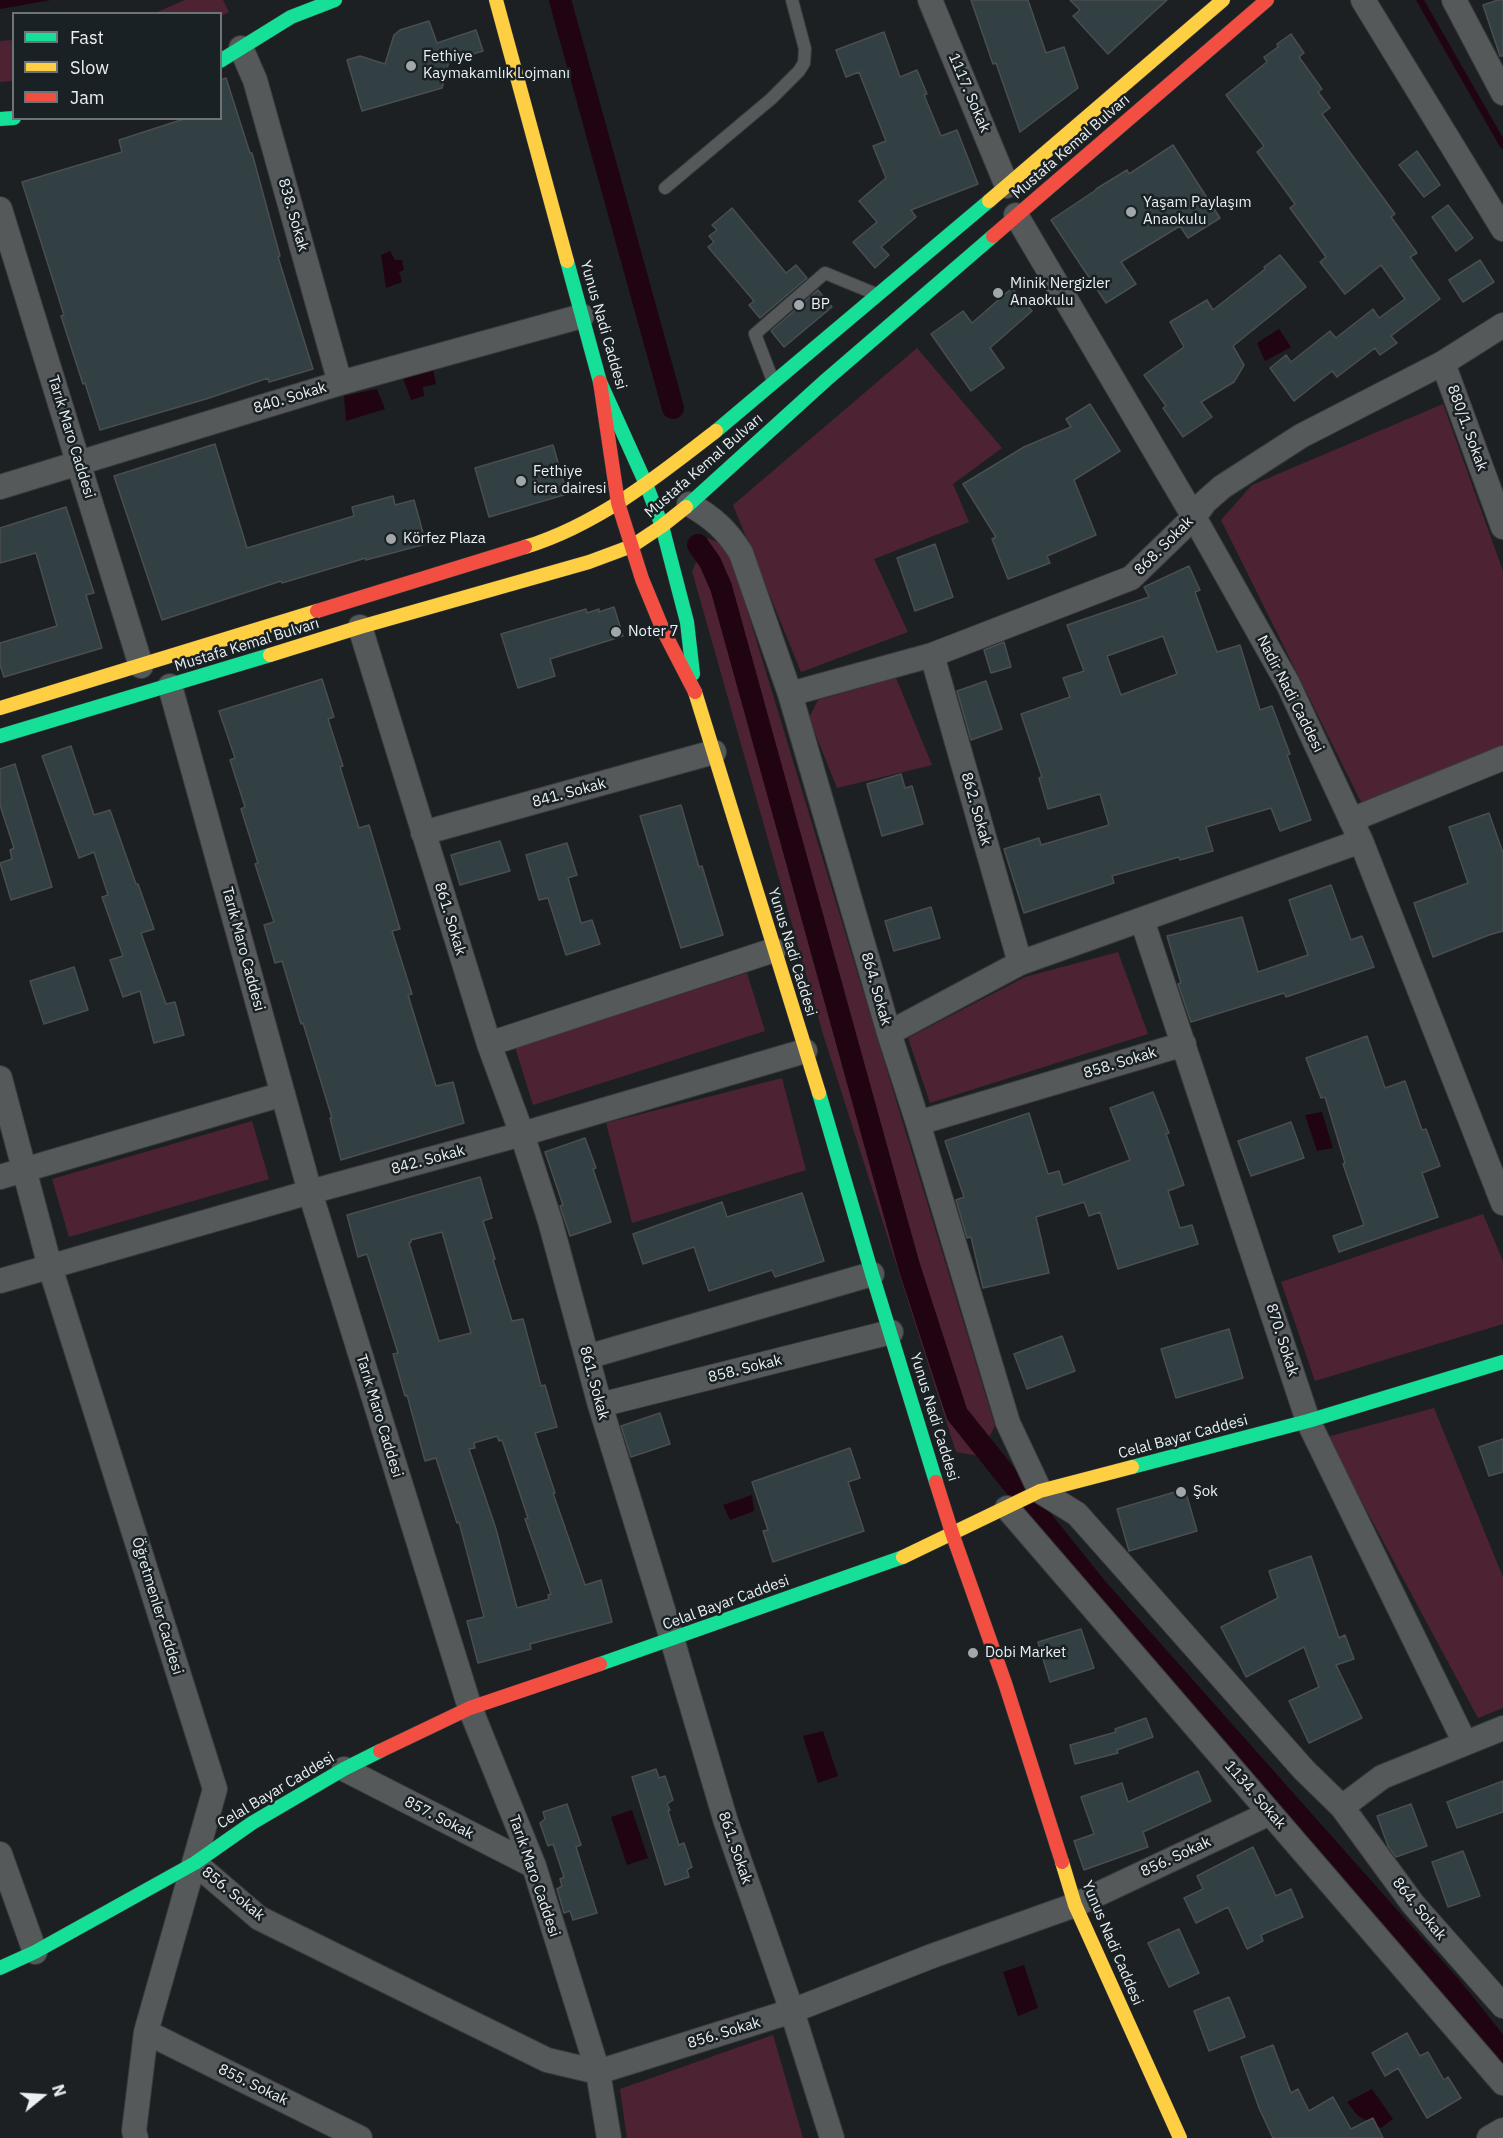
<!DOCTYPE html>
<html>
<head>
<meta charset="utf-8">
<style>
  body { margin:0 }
  #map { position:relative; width:1503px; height:2138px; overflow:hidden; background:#1c2022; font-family:"IBM Plex Sans",sans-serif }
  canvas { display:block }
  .legend { position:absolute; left:12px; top:12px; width:210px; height:108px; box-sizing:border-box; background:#1a2124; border:2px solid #6d7376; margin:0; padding:8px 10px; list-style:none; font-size:18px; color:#eaeff1 }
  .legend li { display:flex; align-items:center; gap:12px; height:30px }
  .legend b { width:30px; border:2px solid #6d7376 }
  .north { position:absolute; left:12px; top:2066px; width:60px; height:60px; -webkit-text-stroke:4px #1a2124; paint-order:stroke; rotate:72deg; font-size:16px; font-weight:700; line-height:24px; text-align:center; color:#eaeff1 }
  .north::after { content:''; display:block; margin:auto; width:21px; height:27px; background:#eaeff1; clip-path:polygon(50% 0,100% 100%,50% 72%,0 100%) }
</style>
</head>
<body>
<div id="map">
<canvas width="1503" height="2138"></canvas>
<ul class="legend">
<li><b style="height:8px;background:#16e098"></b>Fast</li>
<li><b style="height:8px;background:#ffcf43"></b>Slow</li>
<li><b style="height:8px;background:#f24e42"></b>Jam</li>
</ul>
<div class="north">N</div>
</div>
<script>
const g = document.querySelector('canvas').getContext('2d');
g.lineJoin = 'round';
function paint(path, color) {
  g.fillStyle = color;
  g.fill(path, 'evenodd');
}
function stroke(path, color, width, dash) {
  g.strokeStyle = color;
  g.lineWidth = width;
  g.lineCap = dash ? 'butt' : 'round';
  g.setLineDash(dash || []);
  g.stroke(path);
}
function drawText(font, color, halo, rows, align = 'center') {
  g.font = font + ' "IBM Plex Sans",sans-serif';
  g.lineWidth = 5;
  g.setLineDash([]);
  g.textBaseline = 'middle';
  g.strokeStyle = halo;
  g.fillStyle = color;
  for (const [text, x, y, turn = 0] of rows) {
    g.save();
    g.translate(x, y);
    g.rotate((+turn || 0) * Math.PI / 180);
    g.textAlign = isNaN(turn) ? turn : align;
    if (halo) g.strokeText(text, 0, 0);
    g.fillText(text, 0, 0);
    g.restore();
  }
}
const green = new Path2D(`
  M185,0H223L229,12L221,16L220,14L155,13Z
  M13,40V81L0,82V41Z
  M917,348L1002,448L953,484L969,522L874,559L908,632L801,672L733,505Z
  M1443,404L1503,571V747L1361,802L1221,520L1252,485Z
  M708,538L728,547L995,1426L979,1456L956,1452L823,1034L692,571Z
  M896,678L932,765L837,788L809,718L818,700Z
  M1118,952L1148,1034L930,1103L908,1038L1025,977Z
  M747,973L765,1031L533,1105L515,1047Z
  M782,1078L806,1170L632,1223L606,1123Z
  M252,1121L269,1179L69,1237L52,1179Z
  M1483,1214L1503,1261V1324L1315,1381L1281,1282Z
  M1434,1408L1503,1577V1708L1478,1718L1327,1437Z
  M773,2035L803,2138H627L620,2089Z`);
const water = new Path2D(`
  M0,0H51L0,9Z
  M390,251L395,260H402L404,270L399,272L402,282L386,288L381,255Z
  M1279,329L1291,347L1265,361L1257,343Z
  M433,369L436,384L423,387L424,396L411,400L403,378Z
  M377,389L385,409L346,421L344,396Z
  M1322,1112L1333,1148L1317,1151L1305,1115Z
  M752,1495L754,1511L730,1520L723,1505Z
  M823,1731L838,1776L818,1783L803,1736Z
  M632,1810L648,1858L627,1865L611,1817Z
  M1024,1965L1038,2008L1018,2016L1003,1972Z
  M1372,2089L1393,2119L1381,2128L1358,2116L1347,2102Z`);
const stream = new Path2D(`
  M1420,0L1503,145`);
const canal = new Path2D(`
  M560,0L673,408
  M698,545L710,562L721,587L909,1266L957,1414L1094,1585L1450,1986L1503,2052`);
const building = new Path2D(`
  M971,0H1028L1046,53L1064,47L1078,88L1020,132L996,63L993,64Z
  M1070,0H1167L1108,54L1073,16L1080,10Z
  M1498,0H1503V56H1500L1483,5Z
  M429,21L437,43L476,30L483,51L449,61L442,88L362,111L347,60L360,56L385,64L394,35L400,30Z
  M884,32L900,77L917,70L927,94L924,95L941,136L957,130L978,184L911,210L916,217L881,247L889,255L875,268L853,242L877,222L859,201L886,178L873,146L886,141L859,72L846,77L836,50Z
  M1291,34L1304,53L1299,57L1322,89L1318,92L1330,108L1322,114L1395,214L1391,217L1417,253L1410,257L1440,299L1391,336L1397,343L1380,355L1375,348L1337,377L1332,371L1294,401L1270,368L1286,355L1291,362L1330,331L1336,338L1373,309L1379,318L1405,299L1381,265L1345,294L1320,262L1326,257L1290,208L1295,204L1257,152L1264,146L1226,95L1267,62L1264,57L1278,47L1277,44Z
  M226,78L250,153H252L280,256L278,257L313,369L269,382L268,378L206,399L100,430L85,383L83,384L61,316L64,315L22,182L122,152L119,140L187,118H220V80Z
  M1173,145L1220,218L1188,238L1180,226L1121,262L1136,284L1106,303L1051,220L1096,190V189L1127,170L1129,174Z
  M1417,151L1440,185L1424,197L1399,165Z
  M1448,205L1473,238L1456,251L1432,217Z
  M732,208L786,273L796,265L807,278L760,318L749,305L754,301L708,247L714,242L709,236L717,230L712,225Z
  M1280,255L1306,287L1233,346L1244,365L1234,382L1201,402L1212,417L1183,437L1163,408L1166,406L1144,375L1184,347L1170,322L1207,300L1213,310L1265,269L1264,267Z
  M1480,260L1494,282L1463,302L1449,280Z
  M1012,288L1032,311L990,348L1004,368L971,391L931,334L963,311L972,323Z
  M818,290L832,307L784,347L771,331Z
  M1090,404L1120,451L1074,480L1096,535L1047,556L1050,563L1008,579L992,539L996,537L963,484L1024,447L1071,427L1066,419Z
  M215,444L247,548L354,516L352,507L393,496L395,505L414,500L426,544L366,560V558L282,583L281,581L162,620L114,476Z
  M553,445L567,494L489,517L475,468Z
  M66,507L94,593L86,595L102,648L4,677L0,665V643L57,626L36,553L0,563V528Z
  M935,544L953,597L915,611L897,558Z
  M1189,566L1200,590L1195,592L1217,652L1240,645L1260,710L1272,706L1290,754L1287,755L1311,820L1280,831L1271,808L1206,827L1213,851L1180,860L1179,857L1112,876L1114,883L1024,913L1004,849L1039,838L1041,845L1109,825L1100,794L1048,809L1039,778L1042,777L1021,714L1070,697L1063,678L1084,671L1067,625L1149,597L1144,587ZM1163,636L1177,674L1121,695L1107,656Z
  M614,607L623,636L550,659L555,676L518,688L501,634L586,609L587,613L599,609V612Z
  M1004,642L1011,667L991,673L984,650Z
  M322,679L334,717L328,719L343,766L340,767L359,828L369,825L400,929L392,931L412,994L408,995L436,1086L453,1082L464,1123L341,1160L330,1118H332L303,1023L301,1024L282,961L275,963L264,925L274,922L255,864L258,863L241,809L245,807L230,760L235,758L219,711Z
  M986,681L1002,729L971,740L957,691Z
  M71,746L94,815L110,810L136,884H138L154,929L141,933L166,1004L175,1002L184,1035L154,1043L140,991L123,997L110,960L123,956L102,897L108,895L94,852L79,858L42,756Z
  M15,764L52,887L11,900L0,863L12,859L10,850L14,848L0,805V769Z
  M901,774L905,788L912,786L923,824L882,836L867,784Z
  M681,805L699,867L702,866L723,935L681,948L640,816Z
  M1489,813L1503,853V931L1489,935L1433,957L1414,903L1468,883L1449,827Z
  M500,841L510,871L460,885L451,855Z
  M567,843L577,875L568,878L581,923L592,920L600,944L566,955L548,898L539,900L526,855Z
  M1331,885L1351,940L1362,936L1374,967L1286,997L1284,993L1191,1022L1178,984L1181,983L1167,936L1242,917L1258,972L1308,955L1289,900Z
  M931,907L940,938L894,951L885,921Z
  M74,967L88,1010L44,1024L30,981Z
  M1367,1036L1385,1088L1405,1081L1422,1130L1426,1129L1440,1166L1422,1173L1438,1217L1339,1252L1333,1236L1364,1225L1343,1164L1345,1163L1325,1097L1321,1098L1306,1058Z
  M1153,1092L1169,1133L1166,1134L1184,1185L1168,1191L1180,1228L1192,1225L1198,1244L1118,1269L1100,1212L1089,1216L1084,1202L1036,1217L1049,1273L983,1288L971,1237L967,1238L956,1200L964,1197L945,1141L1029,1113L1048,1174L1059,1171L1063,1185L1130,1160L1110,1108Z
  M1291,1122L1304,1158L1251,1176L1238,1141Z
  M585,1138L596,1168L593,1169L611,1222L570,1236L560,1206L563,1205L545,1152Z
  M480,1177L492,1218L483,1221L495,1259L493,1260L512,1321L523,1319L541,1386L545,1385L557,1427L535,1433L555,1493H553L585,1585L601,1580L612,1622L530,1644L531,1649L478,1663L467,1621L484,1617L459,1522L457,1523L436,1458L425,1461L407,1395L405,1396L393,1354L398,1353L367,1254L358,1257L347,1215ZM442,1232L471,1333L439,1341L409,1243L411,1242V1240ZM497,1436L499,1441L502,1440L528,1518L525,1519L551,1594L548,1595L549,1599L517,1608L496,1529L469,1449L475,1448L474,1443Z
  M802,1193L824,1261L775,1277L772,1270L709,1291L694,1247L643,1264L633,1234L722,1202L727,1217Z
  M1229,1329L1243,1378L1176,1398L1161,1349Z
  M1062,1336L1075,1371L1027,1389L1014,1354Z
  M660,1413L670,1444L631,1457L621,1426Z
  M1503,1439V1472L1489,1476L1479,1447Z
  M850,1448L860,1478L848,1482L864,1531L773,1562L763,1531L768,1530L752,1482Z
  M1185,1489L1197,1531L1129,1551L1117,1509Z
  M1311,1556L1339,1638L1345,1635L1354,1659L1336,1665L1362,1718L1309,1743L1289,1701L1319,1687L1304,1647L1246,1677L1221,1627L1278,1598L1269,1571Z
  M1081,1629L1094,1668L1050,1682L1038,1642Z
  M1146,1718L1153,1737L1117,1750L1118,1753L1075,1764L1070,1745L1116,1732L1115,1729Z
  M656,1769L659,1778L665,1776L673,1800L667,1804L670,1810L668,1811L679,1845L684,1843L692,1867L687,1870L689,1877L665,1885L632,1777Z
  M1198,1771L1211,1801L1143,1832L1148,1847L1084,1870L1074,1841L1094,1834L1081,1797L1122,1783L1128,1802Z
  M1503,1781V1812L1457,1828L1447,1802Z
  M567,1804L581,1845L576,1847L597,1913L573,1920L570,1911L564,1913L557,1889L562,1886L560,1879L564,1877L553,1844L548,1846L540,1823L545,1819L543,1812Z
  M1411,1804L1427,1846L1396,1857L1388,1846L1377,1816Z
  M1253,1847L1276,1896L1291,1889L1303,1917L1261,1935L1263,1941L1247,1949L1228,1907L1196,1923L1184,1898L1203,1889L1197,1876Z
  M1463,1851L1480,1896L1448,1907L1432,1862Z
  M1179,1929L1199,1973L1169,1987L1148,1943Z
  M1229,1997L1245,2037L1209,2051L1194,2011Z
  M1407,2033L1420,2056L1428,2052L1444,2080L1448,2077L1461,2098L1427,2118L1398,2068L1385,2076L1372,2053Z
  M1273,2045L1291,2093L1298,2089L1309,2111L1333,2097L1351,2129L1373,2118L1383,2138H1273L1259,2108L1241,2057Z`);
const lane = new Path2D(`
  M665,188L771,99L799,71L804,63L805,49L792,0
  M773,381L755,334L825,273L876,294`);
const street = new Path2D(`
  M930,0L1007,186
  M1363,0L1503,229
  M1454,0L1503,93
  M241,48L255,80L340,383
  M0,209L141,666
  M1016,215L1194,517L1288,684L1361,841L1503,1203
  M1443,363L1503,527
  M0,487L340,383L582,316
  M689,504C712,517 727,530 741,553L790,694L889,1033L918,1123L1008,1423L1040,1491L1077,1514L1304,1770L1342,1807L1413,1904L1503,2006
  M360,627L489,1044L522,1134L550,1221L600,1405L672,1639L726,1822L792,2011L832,2138
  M932,655L1020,963
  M170,686L310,1192L470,1708L534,1866L598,2072L609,2138
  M790,694L932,655L1131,578L1194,517L1205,502L1222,487L1301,436L1443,363L1503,325
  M1351,820L1503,758
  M423,833L714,752
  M1142,920L1308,1421L1465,1743
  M889,1033L1020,963L1361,841
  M489,1044L774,950
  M0,1078L50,1267L215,1789L146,2032L134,2131L136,2138
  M918,1123L1184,1044
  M0,1177L283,1094
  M0,1281L310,1192L522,1134L805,1051
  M587,1357L872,1274
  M600,1405L891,1332
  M1007,1508L1503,2083
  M344,1769L534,1866
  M1342,1807L1382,1777L1503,1728
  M0,1854L35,1952
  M195,1863L259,1918L547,2060L598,2072L792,2011L932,1956L1075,1905L1270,1813
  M146,2032L360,2138
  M1489,2138L1503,2130`);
const fast = new Path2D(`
  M220,61L291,17L335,0
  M0,119L14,118
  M567,261L600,382L646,484L662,526L687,622L693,674
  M716,431L989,201
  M686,507L826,380L993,236
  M0,736L270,655
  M819,1093L872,1274L936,1482
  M1132,1467L1308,1421L1503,1362
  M600,1664L903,1557
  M0,1968L35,1952L195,1863L252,1823L344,1769L380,1751`);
const slow = new Path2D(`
  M496,0L567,261
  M989,201L1223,0
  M525,547C597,525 657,477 716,431
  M270,655L360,627L589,562L632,546L662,526L686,507
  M695,692L819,1093
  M0,708L317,611
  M903,1557L1040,1491L1132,1467
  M1062,1862L1075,1905L1180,2138`);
const jam = new Path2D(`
  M993,236L1267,0
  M600,382L618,503L642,579L663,630L695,692
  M317,611L525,547
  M936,1482L952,1533L1005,1683L1062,1862
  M380,1751L470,1708L600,1664`);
const markers = [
  [411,66,6,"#a2a7a9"],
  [1131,212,6,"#a2a7a9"],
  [998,293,6,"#a2a7a9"],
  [799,305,6,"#a2a7a9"],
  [521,481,6,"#a2a7a9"],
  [391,539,6,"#a2a7a9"],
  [616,632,6,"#a2a7a9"],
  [1181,1492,6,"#a2a7a9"],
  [973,1653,6,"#a2a7a9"]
];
const poiNames = [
  ["Fethiye",423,57],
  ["Kaymakamlık Lojmanı",423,74],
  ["Yaşam Paylaşım",1143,203],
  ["Anaokulu",1143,220],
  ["Minik Nergizler",1010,284],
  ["Anaokulu",1010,301],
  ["BP",811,305],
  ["Fethiye",533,472],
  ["icra dairesi",533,489],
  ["Körfez Plaza",403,539],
  ["Noter 7",628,632],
  ["Şok",1193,1492],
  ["Dobi Market",985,1653]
];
const streetNames = [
  ["1117. Sokak",969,93,67],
  ["Mustafa Kemal Bulvarı",1071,147,-41],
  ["838. Sokak",293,215,74],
  ["Yunus Nadi Caddesi",603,325,74],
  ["840. Sokak",290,398,-17],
  ["880/1. Sokak",1467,428,70],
  ["Tarık Maro Caddesi",71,437,73],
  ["Mustafa Kemal Bulvarı",704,466,-41],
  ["868. Sokak",1164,546,-45],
  ["Mustafa Kemal Bulvarı",247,645,-17],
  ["Nadir Nadi Caddesi",1290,694,63],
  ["841. Sokak",569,793,-15],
  ["862. Sokak",976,809,74],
  ["861. Sokak",450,919,73],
  ["Tarık Maro Caddesi",243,949,75],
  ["Yunus Nadi Caddesi",792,952,73],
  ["864. Sokak",876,989,74],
  ["858. Sokak",1120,1063,-17],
  ["842. Sokak",428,1160,-15],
  ["870. Sokak",1282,1340,72],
  ["858. Sokak",745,1369,-14],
  ["861. Sokak",594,1383,75],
  ["Tarık Maro Caddesi",379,1416,73],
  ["Yunus Nadi Caddesi",934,1417,73],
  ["Celal Bayar Caddesi",1183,1437,-15],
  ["Celal Bayar Caddesi",726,1603,-20],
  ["Öğretmenler Caddesi",157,1606,73],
  ["Celal Bayar Caddesi",276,1791,-31],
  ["1134. Sokak",1255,1795,49],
  ["857. Sokak",439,1818,27],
  ["861. Sokak",735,1848,71],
  ["856. Sokak",1176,1857,-25],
  ["Tarık Maro Caddesi",534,1876,71],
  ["856. Sokak",233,1894,39],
  ["864. Sokak",1419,1909,51],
  ["Yunus Nadi Caddesi",1112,1943,67],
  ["856. Sokak",724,2033,-17],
  ["855. Sokak",253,2085,26]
];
paint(green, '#4d2334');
paint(water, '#210411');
stroke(stream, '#210411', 7);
stroke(canal, '#210411', 22);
paint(building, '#323f43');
stroke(building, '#4a4e50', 1.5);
stroke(lane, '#383b3d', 14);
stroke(street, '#383b3d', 26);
stroke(fast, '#383b3d', 15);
stroke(slow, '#383b3d', 15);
stroke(jam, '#383b3d', 15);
stroke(lane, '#56595a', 12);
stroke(street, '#56595a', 24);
stroke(fast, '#16e098', 14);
stroke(slow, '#ffcf43', 14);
stroke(jam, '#f24e42', 14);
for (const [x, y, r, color] of markers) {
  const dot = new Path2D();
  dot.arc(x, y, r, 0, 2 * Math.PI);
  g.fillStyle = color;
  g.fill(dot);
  stroke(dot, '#1a2124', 2);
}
drawText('15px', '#eaeff1', '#1a2124', poiNames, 'left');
drawText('15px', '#eaeff1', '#1a2124', streetNames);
</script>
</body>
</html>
